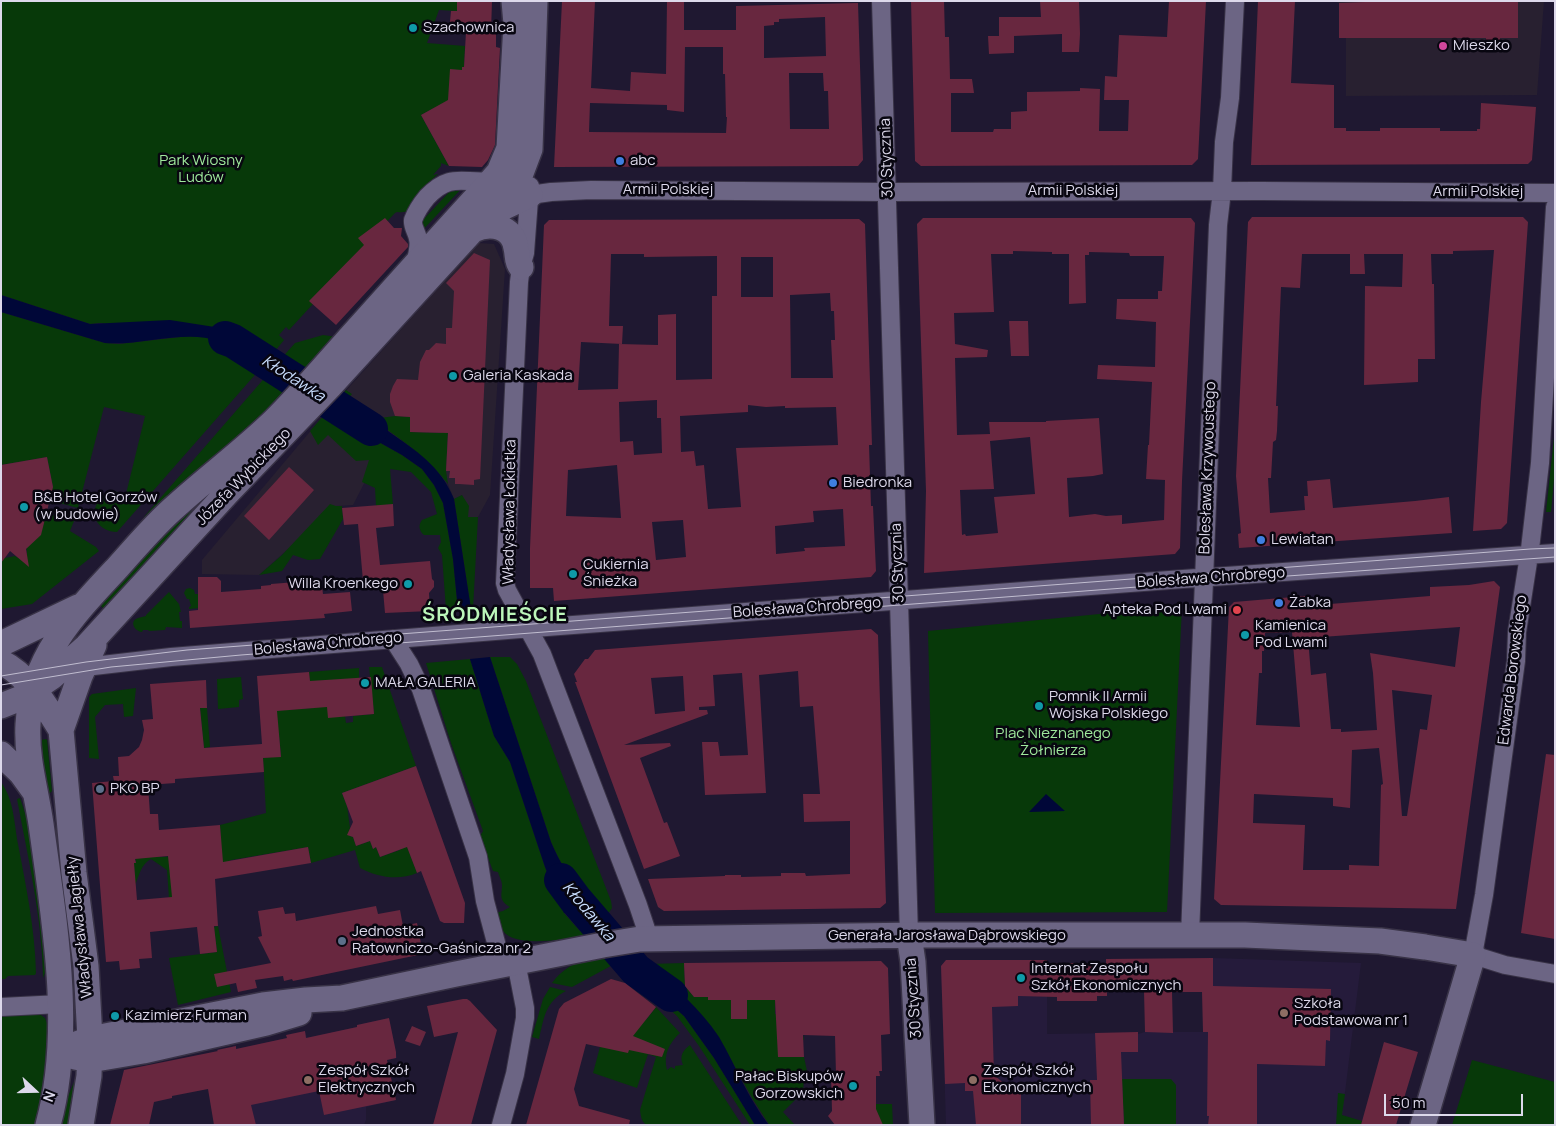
<!DOCTYPE html>
<html>
<head>
<meta charset="utf-8">
<style>
  body { margin:0 }
  #map { position:relative; width:1556px; height:1126px; overflow:hidden; background:#1f1831; font-family:Manrope,sans-serif }
  canvas { display:block }
  .frame { position:absolute; inset:0; border:2px solid #ddd9eb; pointer-events:none }
  .north { position:absolute; left:10px; top:1066px; width:50px; height:50px; -webkit-text-stroke:4px #080610; paint-order:stroke; rotate:111deg; font-size:14px; font-weight:700; line-height:20px; text-align:center; color:#ddd9eb }
  .north::after { content:''; display:block; margin:auto; width:18px; height:22px; background:#ddd9eb; clip-path:polygon(50% 0,100% 100%,50% 72%,0 100%) }
  .scale { position:absolute; left:1384px; top:1094px; width:139px; height:22px; box-sizing:border-box; border:2px solid #ddd9eb; border-top:0; padding-left:6px; font-size:15px; line-height:18px; white-space:nowrap; color:#ddd9eb; -webkit-text-stroke:4px #080610; paint-order:stroke }
</style>
</head>
<body>
<div id="map">
<canvas width="1556" height="1126"></canvas>
<div class="frame"></div>
<div class="north">N</div>
<div class="scale">50 m</div>
</div>
<script>
const g = document.querySelector('canvas').getContext('2d');
g.lineJoin = 'round';
function paint(path, color) {
  g.fillStyle = color;
  g.fill(path, 'evenodd');
}
function stroke(path, color, width, dash) {
  g.strokeStyle = color;
  g.lineWidth = width;
  g.lineCap = dash ? 'butt' : 'round';
  g.setLineDash(dash || []);
  g.stroke(path);
}
function drawText(font, color, halo, rows, align = 'center') {
  g.font = font + ' Manrope,sans-serif';
  g.lineWidth = 5;
  g.setLineDash([]);
  g.textBaseline = 'middle';
  g.strokeStyle = halo;
  g.fillStyle = color;
  for (const [text, x, y, turn = 0] of rows) {
    g.save();
    g.translate(x, y);
    g.rotate((+turn || 0) * Math.PI / 180);
    g.textAlign = isNaN(turn) ? turn : align;
    if (halo) g.strokeText(text, 0, 0);
    g.fillText(text, 0, 0);
    g.restore();
  }
}
const commercial = new Path2D(`
  M1335,1H1544L1537,95L1346,96V38H1339V3Z
  M479,243L494,244L505,269L490,495L478,517H468L462,495L454,499L448,484L420,454L341,396Z
  M324,415L384,445L353,505L336,506L259,575L202,574V560Z`);
const built = new Path2D(`
  M1213,958L1361,963L1341,1125H946L941,966L946,960H1047V1034L1121,1033L1122,1052L1138,1051V1034L1145,1032H1212Z
  M389,1018L397,1058L387,1060L396,1100L366,1107V1120L364,1125H233L217,1050L221,1049L222,1051L233,1048V1046H236L237,1049L287,1038L305,1031L307,1038L357,1027V1025Z`);
const green = new Path2D(`
  M1,1H457V11L439,10L427,43L465,46L464,67L448,116L436,107L421,115L449,166L441,163V166L433,175L438,174L424,187L427,193C418,204 413,214 397,212L395,213L310,302L313,304L289,330L286,327L279,335L284,340L271,356L264,351L231,347L261,368L117,532C99,532 87,515 100,499C103,495 109,493 113,491L126,494L145,416L104,407L78,508L49,500L53,487L47,457L1,465V312L105,343L119,344L180,337L101,323L90,324L1,295Z
  M464,186L420,233L421,222L453,188Z
  M323,335L337,337L301,377L279,361L295,343Z
  M268,374L290,390L270,411L143,518Z
  M346,390L352,394L348,399L380,418L395,416L410,417V432L441,433L444,430H448L446,471L448,484C419,447 377,424 340,397Z
  M324,415L352,427L402,455L422,469L434,485L443,503L453,559L458,610H446L442,555L438,548L441,542L440,535H424C419,531 418,525 422,520L437,514L431,492L411,472L390,469L393,504L376,506L375,488L362,482L369,460L356,461L328,435L318,445L310,431Z
  M1555,428V468L1551,512H1546Z
  M230,473L107,612L100,605L182,516Z
  M462,495L469,506L468,517H478L473,609H471L454,499Z
  M330,504L336,506H342L343,519L320,559L308,560L293,555L282,571L259,575L282,555Z
  M46,513L74,521L70,531L96,547L99,551L32,604L1,609V560L5,558L15,556L18,558L25,557L27,554L26,543C43,540 42,528 46,513Z
  M190,588L194,590L195,594H199L200,608L189,609V607L191,606L189,599H187L184,593L186,589Z
  M169,592L179,604L181,612H179L180,621H182V628L166,627L165,630L149,631L148,630H143L142,632C134,631 129,621 138,618C141,617 143,617 146,616V615Z
  M1180,606L1182,607L1167,912L935,913L928,631Z
  M490,657H510L517,664L526,681L611,901L612,908L608,914L598,917C595,908 587,902 581,895C570,878 559,861 551,842Z
  M470,659L494,736L510,762L545,867L564,913L579,930L581,931L584,935H581L580,937C562,939 516,948 503,931C500,926 497,918 495,913L503,911L510,907C498,900 502,895 502,885C502,881 499,876 498,872L493,871L480,836L483,831L451,743L426,663Z
  M369,667H382L416,766L342,793L347,806L350,828L349,831L350,836L353,837L356,846L370,841L373,849L376,847L380,857L400,850L402,844L405,841L417,873C398,881 377,877 360,868L355,850L311,863L308,847L231,860L172,897L169,898L167,870L151,859C141,864 139,876 135,885L134,863L136,862L135,855C166,860 191,855 221,845L220,825L266,813L263,758L281,756L279,735L271,711L312,708L309,672L359,668V678L345,716L346,723L353,722V716L374,714Z
  M241,677L243,699L239,700V707L218,709L217,679Z
  M136,688L133,716L124,717L123,704L105,705L95,717L99,759L89,758V697L92,694Z
  M200,708H207L210,747L204,748Z
  M47,739L52,791L49,794L48,793L39,740Z
  M1,782C14,800 14,822 18,844C26,886 35,929 36,973L35,975L8,976L5,979H1Z
  M20,798L29,825L43,917L47,968L43,978C42,917 28,858 17,799Z
  M218,926L231,992L178,1005L169,958L217,952L214,927Z
  M632,952L628,958L620,961L572,987L552,983C573,955 601,957 632,952Z
  M684,963L685,986L694,997H708V1000L735,999L731,1003L732,1019H747V997L763,1000H770L774,996H777L775,1004V1014H788L803,1035L804,1040L778,1041V1057H804L807,1071L804,1078L803,1092L783,1112L795,1125H769L768,1123L752,1098L718,1036L692,1005L650,964Z
  M628,970L659,994L684,1016L714,1058L755,1125H750L699,1046L677,1016L655,996L620,973Z
  M550,987L566,991C545,1002 544,1018 539,1039L532,1037L543,999Z
  M656,1007L680,1033C669,1043 663,1055 667,1070L671,1067L675,1069V1066L683,1065C679,1056 683,1050 690,1045L742,1125H647C641,1122 641,1116 640,1110L656,1057L648,1054L637,1088L593,1073L600,1047L632,1036L638,1014L646,1020Z
  M38,1013L45,1018L48,1026V1066L38,1125H1V1014Z
  M1472,1060L1555,1082V1125H1452Z
  M1122,1079H1171L1176,1085V1125H1124Z
  M76,1081L71,1125H59L64,1106L74,1082Z
  M1338,1093L1345,1094L1342,1115L1362,1121L1361,1125H1336Z
  M876,1104H892L893,1125H879V1116L876,1112Z`);
const water = new Path2D(`
  M1,295L90,324L170,320L221,328L240,335L271,356L261,368C247,358 234,346 218,341C187,329 140,346 105,343L1,312Z
  M279,361L301,377L290,390L268,374Z
  M340,397C356,408 372,420 388,431C416,451 440,465 454,499L471,609L458,610L453,559L443,503L434,485L422,469L402,455L352,427L324,415Z
  M490,657L551,842C559,861 570,878 581,895C587,902 595,908 598,917L564,913L545,867L510,762L494,736L470,659Z
  M1046,794L1065,811L1029,812Z
  M650,964C673,986 701,1009 719,1037C736,1066 748,1099 769,1125H755L714,1058L684,1016L659,994L628,970Z`);
const river = new Path2D(`
  M225,338L233,341L371,429
  M561,880L575,899L636,970L671,995`);
const building = new Path2D(`
  M457,1H492L491,32L496,33V47L500,48L495,145L488,160L482,167L449,166L421,115L448,100L450,69L462,70V67H464L466,32H449L451,11H457Z
  M562,1H595L591,88L630,91L631,72L666,74L667,1H684V30H736V6L858,3L863,160L858,166L554,167ZM825,17L826,56L764,58V26L774,25V22H779V19ZM685,47H723V74H725L726,117H727L726,133L589,132L590,103L667,105V110L684,112ZM789,73H823L824,91H828L829,129H790Z
  M911,1H944L945,37H949L950,79H972L974,93H951V132H993L994,129H1011V112L1027,111V92L1080,91V88L1100,89L1099,131H1128L1129,100H1104L1105,76L1117,77L1119,35L1167,37L1169,1H1206L1198,159L1192,165L921,166L915,161Z
  M1040,1H1079L1080,34L1079,52H1062V34L1014,36V53L989,54L988,36H999V17H1041Z
  M1258,1H1295L1291,83L1334,85V128H1346V131H1380V128H1440V131H1477V129H1480L1481,103L1536,107L1532,160L1528,164L1251,165Z
  M1365,1H1518V38H1500V51L1486,50V38H1339V3L1365,2Z
  M1252,217H1523L1528,222L1507,523L1501,529L1473,531L1481,402L1494,250L1453,251V254H1431L1432,284H1434L1435,359H1418V382L1364,385L1365,286L1402,287L1403,254H1364L1365,274H1350V254H1302L1300,288L1281,287L1276,406H1278L1277,431L1276,440L1273,442L1271,478H1268L1270,513L1305,510L1304,496H1308L1307,481L1330,479L1333,508L1415,501L1449,497L1452,533L1239,548L1238,534L1241,533L1236,476L1248,222Z
  M385,218L394,228H402L401,236L408,244V247L336,325L309,301L364,245L358,238Z
  M923,218H1191L1195,223L1182,481L1180,548L1175,554L924,573L926,491L917,224ZM1013,251L1052,252V254H1069V304L1086,303L1085,255H1089V252L1129,253L1130,256H1164L1162,291H1158V299H1117L1116,319L1156,322L1155,367L1098,365L1097,379L1152,382L1149,445H1148L1146,479L1165,480L1164,520L1122,524V515L1106,516L1095,514L1069,517L1067,478L1093,476L1103,474L1099,418L1046,421V422H989L990,434L957,435L955,358L987,357L988,350L955,344L954,313L994,312L991,254H1013ZM1030,437L1035,494L994,497L998,533L966,536L965,534L962,535L960,490L994,489L990,441Z
  M859,219L865,224L872,445H869L871,506H873L876,571L871,577L554,601L553,588H530V548L544,225L549,220ZM611,254H644V257L717,256V296H712V379L676,380V314L658,315V345L619,344L618,389L578,390L581,342L622,344L623,326H609ZM741,257H773V297H741ZM830,293L831,311H834L835,340H831L833,378H791L790,295ZM657,400V418H661L662,453L634,455L633,441L620,442L619,402ZM748,405L766,407L785,406V408L836,407L838,445L736,448L741,507L708,509L704,465L696,466L694,451L681,452L680,416L748,412ZM617,465L621,518L566,516L568,470ZM843,509L845,546L804,548L805,551L776,554L775,526L814,522L813,511ZM683,520L686,557L656,560L652,522Z
  M474,253L490,260L480,479L474,480V485L459,484H455V478H449L450,471H446L448,433L410,432V417L395,416L390,402V394L393,386L397,379L418,380L420,362L426,350H429L436,343L446,344V328H452L454,291L446,283Z
  M1009,321H1028L1029,356H1011Z
  M47,457L53,487L41,535L26,549L29,567L10,551L1,563V465Z
  M289,467L314,490L269,540L244,516Z
  M393,504L394,526L376,528L380,565L430,561L432,579L434,581V587L429,593L430,611L385,613L382,579L363,581L358,524L344,525L342,508Z
  M198,577H217L221,581V592L261,589V586L271,585V584L321,580L323,594L350,592L352,611L324,614L325,618L190,628L189,611L198,610Z
  M1494,581L1500,587L1456,909L1221,905L1214,899L1229,607L1234,602L1305,596V606L1430,596V587L1469,585ZM1460,627L1455,667L1370,653L1373,673L1377,730L1341,732V729H1331L1326,673L1311,675L1308,638ZM1292,632L1300,727L1256,725L1259,673H1262V651H1264L1265,633ZM1392,690L1432,695L1427,730L1420,729L1407,816H1402ZM1379,748L1383,784L1381,785L1379,866L1349,865V870H1303L1305,825L1253,823L1254,794L1333,798V806L1350,808L1352,750Z
  M871,629L878,635L886,903L880,908L664,911L658,907L648,879L725,876V875H741V877L781,876V873H805L806,876L850,874V821L804,822L803,794H820L813,706L800,707L798,671L759,675L766,793L705,795L702,742H718L720,756L748,755L742,673L713,675L715,706L699,707V710H707L708,714L624,745L670,743L671,746L640,758L664,823L667,822L680,856L644,869L575,682H577L574,674L585,659H588L595,650ZM683,676L685,711L655,714L651,678Z
  M309,672L310,681L371,677L374,714L328,718L327,707L277,711L281,757L263,758L264,772L175,779V783L148,785L150,814H158L159,830L220,825L223,862L308,847L311,863L215,879L218,926H214L217,952L200,954L197,927L150,932L152,958L139,959L140,968L120,970L119,961L106,962L92,783L114,781L113,776H119L118,757L129,756L139,747L142,740L144,730L142,720L153,719L150,684L206,680L207,708H200L204,748L262,744L257,676ZM168,856L172,897L137,900L134,863H136L135,859Z
  M1546,754L1555,755V939L1521,933Z
  M416,766L465,903L464,923H444L440,921L421,871L417,873L407,847L380,857L376,847L373,849L370,841L356,846L353,837L347,835L353,822L342,793Z
  M376,906L378,914L400,910L403,926L417,923L423,954L293,981L292,979L284,981L283,976L255,980L257,988L238,992L236,983L217,987L214,974L271,963L258,937L262,936L258,911L283,907L285,914L295,913L296,921Z
  M1213,958V986L1331,989L1330,1041L1326,1040L1325,1066L1257,1064V1125H1208L1209,1116H1207L1208,1032H1203L1202,992H1172L1173,1033L1145,1032L1144,991H1107V996H1097V1001H1057V997L1018,996V1006L992,1007L994,1075L1007,1086L1021,1085V1125H976L973,1091H965V1083L945,1084L941,966L946,960H1047V963H1106V959Z
  M881,961L888,968L890,1034L881,1035L882,1071H879L880,1076H876V1109L883,1125H835L828,1116L832,1111L831,1075H836L835,1036L803,1035L804,1057H778L775,1000H747V1019H731V1000H708V997H694L685,986L684,963Z
  M611,979L625,983L656,1007L633,1036L665,1049L662,1057L629,1050L628,1053L586,1044L574,1089L579,1106L630,1120L629,1125H526L559,1009L564,1003Z
  M463,999H467L470,1001L497,1030L471,1125H433L458,1032L434,1037L427,1006Z
  M389,1018L396,1052V1058L387,1060L396,1100L324,1115L319,1091L251,1105L256,1125H214L208,1089L172,1096V1098L154,1102L149,1125H110L124,1070L218,1051L217,1050L236,1046V1049L287,1038L286,1035L305,1031L306,1038L357,1027V1025Z
  M412,1026L426,1032L420,1046L405,1041Z
  M1138,1032V1052H1121L1124,1125H1091L1090,1080H1097L1095,1033Z
  M1384,1042L1418,1052L1396,1125H1361Z`);
const street = new Path2D(`
  M881,1L909,935
  M530,186L525,253L521,267L519,282L505,583L507,590L542,654L638,905L649,938
  M530,195L551,192L591,190L888,192L1261,191L1555,193
  M1555,207L1540,463L1530,549L1517,632L1516,661L1484,895L1473,955L1505,965L1555,974
  M415,266C416,258 420,247 418,239C417,232 412,227 413,220C416,212 422,203 427,197C451,172 462,184 492,181
  M393,639L409,664L421,689L478,857L485,901L502,965
  M85,667L171,657L520,629L1183,579L1555,553
  M1190,935L1218,225L1222,191L1224,142L1230,98L1235,1
  M1,1007L60,1004
  M501,1125L515,1074L525,1018V1008L516,962`);
const secondary = new Path2D(`
  M496,211L530,195
  M473,230C491,222 513,226 516,248C518,256 516,261 521,267
  M1,644L78,607
  M1,662C29,676 45,705 61,730
  M1,706L21,698L52,677L87,646L228,492L330,386L513,186L521,173L530,149L535,1
  M1,754L21,773L34,791
  M909,935L913,962L922,1125
  M60,1050L90,1039L263,1005L306,1000L342,998L456,974L603,945L640,939L920,935H1245L1380,941L1425,947L1473,955L1423,1125
  M75,1057L90,1060L143,1051L266,1023L299,1013
  M48,1125C74,1031 54,919 41,824C36,790 26,758 28,724C32,657 75,613 118,567C137,546 155,524 176,506C208,477 243,451 274,421C299,396 322,369 346,342C392,291 438,239 485,188L499,172L509,148L516,24L514,1
  M81,1125L89,1076L90,1039L86,966L74,873L61,730L80,676L94,645`);
const tram = new Path2D(`
  M1,676L86,662L187,650L1530,549L1555,548
  M1,685L111,667L241,655L1203,582L1555,557`);
const markers = [
  [413,28,5,"#0f9aa8"],
  [1443,46,5,"#d1479c"],
  [620,161,5,"#3f7fe0"],
  [453,376,5,"#0f9aa8"],
  [833,483,5,"#3f7fe0"],
  [24,507,5,"#0f9aa8"],
  [1261,540,5,"#3f7fe0"],
  [573,574,5,"#0f9aa8"],
  [408,584,5,"#0f9aa8"],
  [1279,603,5,"#3f7fe0"],
  [1237,610,5,"#e0444e"],
  [1245,635,5,"#0f9aa8"],
  [365,683,5,"#0f9aa8"],
  [1039,706,5,"#0f9aa8"],
  [100,789,5,"#5c6f8a"],
  [342,941,5,"#5c6f8a"],
  [1021,978,5,"#0f9aa8"],
  [1284,1013,5,"#8d6e63"],
  [115,1016,5,"#0f9aa8"],
  [308,1080,5,"#8d6e63"],
  [973,1080,5,"#8d6e63"],
  [853,1086,5,"#0f9aa8"]
];
const poiNames = [
  ["Szachownica",423,28],
  ["Mieszko",1453,46],
  ["abc",630,161],
  ["Galeria Kaskada",463,376],
  ["Biedronka",843,483],
  ["B&B Hotel Gorzów",34,498],
  ["(w budowie)",34,515],
  ["Lewiatan",1271,540],
  ["Cukiernia",583,565],
  ["Śnieżka",583,582],
  ["Willa Kroenkego",398,584,"right"],
  ["Żabka",1289,603],
  ["Apteka Pod Lwami",1227,610,"right"],
  ["Kamienica",1255,626],
  ["Pod Lwami",1255,643],
  ["MAŁA GALERIA",375,683],
  ["Pomnik II Armii",1049,697],
  ["Wojska Polskiego",1049,714],
  ["PKO BP",110,789],
  ["Jednostka",352,932],
  ["Ratowniczo-Gaśnicza nr 2",352,949],
  ["Internat Zespołu",1031,969],
  ["Szkół Ekonomicznych",1031,986],
  ["Szkoła",1294,1004],
  ["Podstawowa nr 1",1294,1021],
  ["Kazimierz Furman",125,1016],
  ["Zespół Szkół",318,1071],
  ["Elektrycznych",318,1088],
  ["Zespół Szkół",983,1071],
  ["Ekonomicznych",983,1088],
  ["Pałac Biskupów",843,1077,"right"],
  ["Gorzowskich",843,1094,"right"]
];
const streetNames = [
  ["30 Stycznia",887,158,-92],
  ["Armii Polskiej",668,190],
  ["Armii Polskiej",1073,191],
  ["Armii Polskiej",1478,192],
  ["Bolesława Krzywoustego",1208,468,-88],
  ["Józefa Wybickiego",244,477,-46],
  ["Władysława Łokietka",510,512,-89],
  ["30 Stycznia",898,563,-92],
  ["Bolesława Chrobrego",1211,578,-4],
  ["Bolesława Chrobrego",807,608,-4],
  ["Bolesława Chrobrego",328,644,-5],
  ["Edwarda Borowskiego",1513,670,-83],
  ["Władysława Jagiełły",80,927,-96],
  ["Generała Jarosława Dąbrowskiego",947,936],
  ["30 Stycznia",914,998,-94]
];
const parkNames = [
  ["Park Wiosny",201,161],
  ["Ludów",201,178],
  ["Plac Nieznanego",1053,734],
  ["Żołnierza",1053,751]
];
const waterNames = [
  ["Kłodawka",293,379,33],
  ["Kłodawka",588,912,50]
];
const districtNames = [
  ["ŚRÓDMIEŚCIE",495,615]
];
paint(commercial, '#282030');
paint(built, '#251b3b');
paint(green, '#073909');
paint(water, '#000738');
stroke(river, '#000738', 34);
paint(building, '#68273f');
stroke(street, '#383246', 20);
stroke(secondary, '#383246', 28);
stroke(street, '#6c6584', 18);
stroke(secondary, '#6c6584', 25);
stroke(tram, '#c1bdd0', 1);
for (const [x, y, r, color] of markers) {
  const dot = new Path2D();
  dot.arc(x, y, r, 0, 2 * Math.PI);
  g.fillStyle = color;
  g.fill(dot);
  stroke(dot, '#080610', 2);
}
drawText('15px', '#ddd9eb', '#080610', poiNames, 'left');
drawText('15px', '#ddd9eb', '#080610', streetNames);
drawText('15px', '#9fe99c', '#080610', parkNames);
drawText('italic 16px', '#c8ddfe', '#080610', waterNames);
g.letterSpacing = '1px';
drawText('bold 20px', '#bcf6ba', '#080610', districtNames);
g.letterSpacing = '0px';
</script>
</body>
</html>
